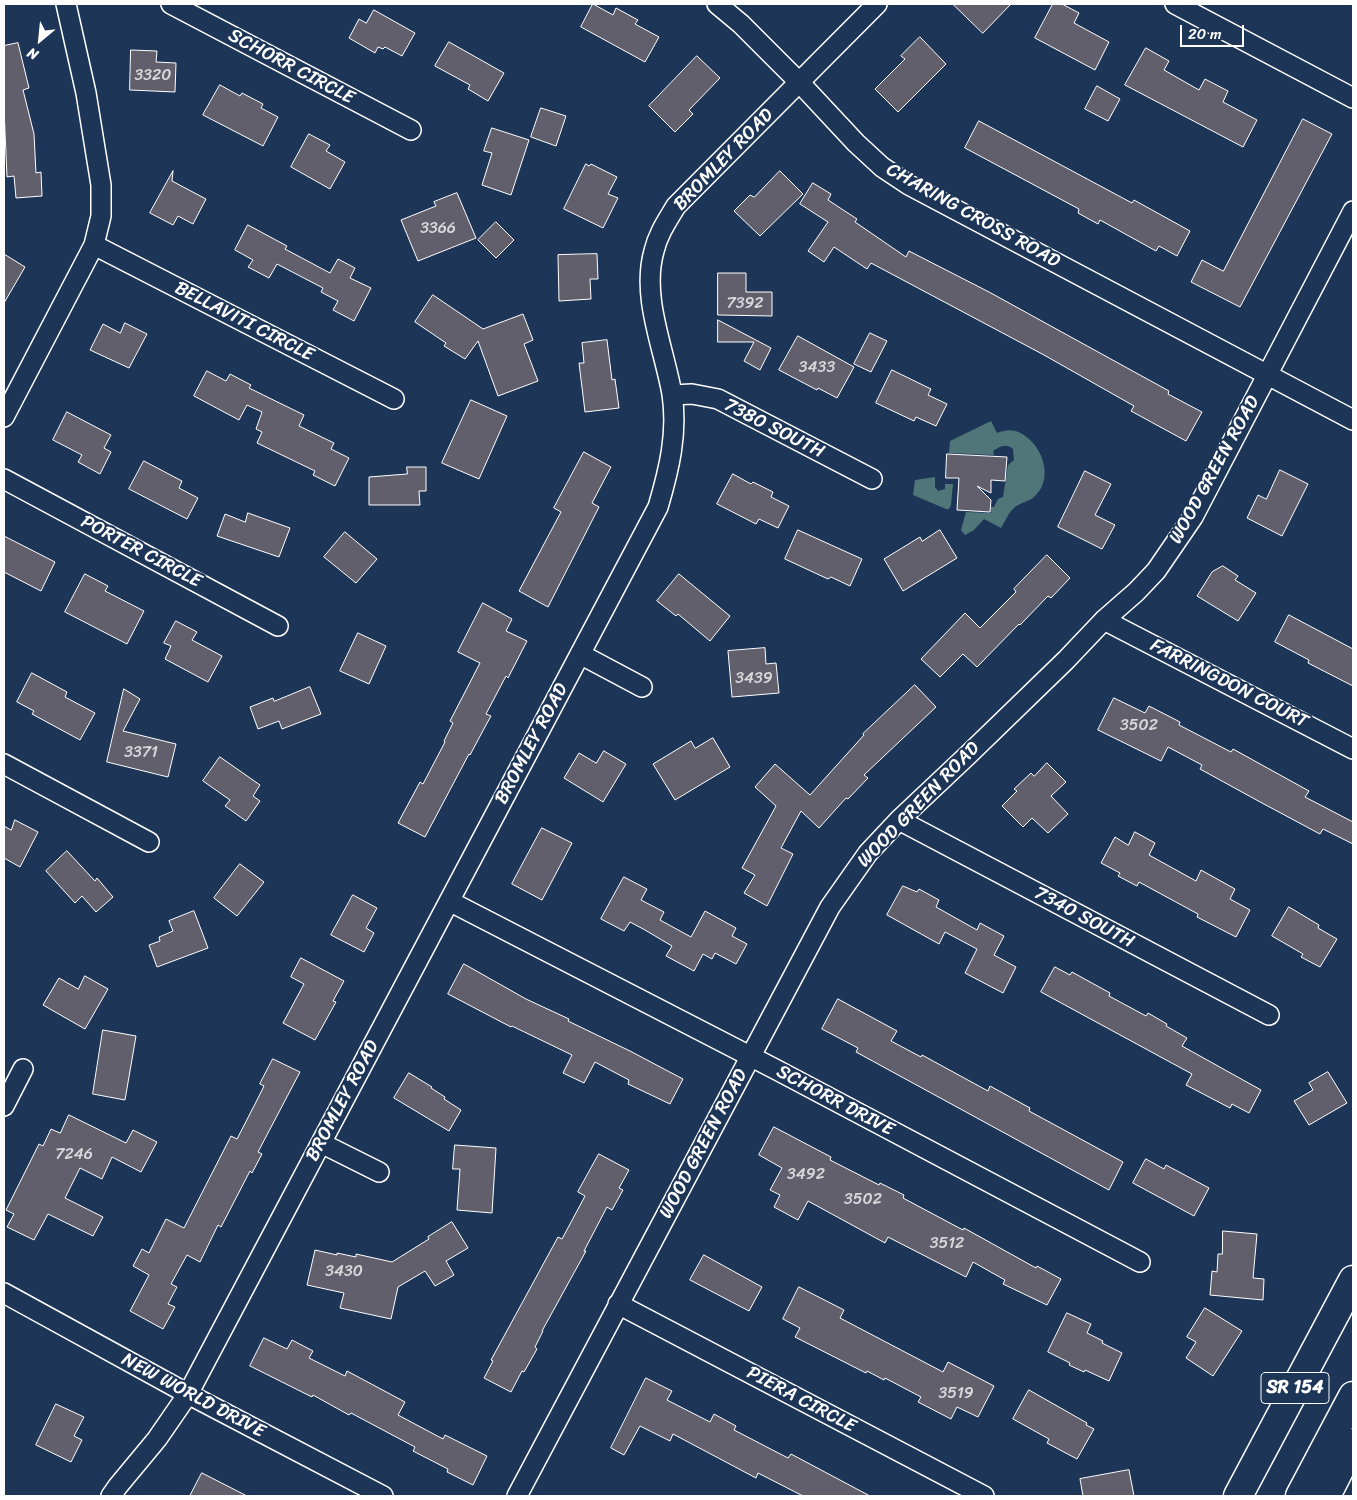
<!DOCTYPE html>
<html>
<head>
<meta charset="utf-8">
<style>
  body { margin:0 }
  #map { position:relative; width:1357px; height:1500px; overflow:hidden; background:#1d3557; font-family:Sriracha,sans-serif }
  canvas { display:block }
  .frame { position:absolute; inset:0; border:5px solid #fff; pointer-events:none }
  .north { position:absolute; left:15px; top:15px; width:50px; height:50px; -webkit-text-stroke:4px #1d3557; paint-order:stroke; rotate:208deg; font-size:14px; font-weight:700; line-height:20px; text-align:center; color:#fff }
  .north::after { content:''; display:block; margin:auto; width:18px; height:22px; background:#fff; clip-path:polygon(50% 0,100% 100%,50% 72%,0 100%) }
  .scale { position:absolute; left:1180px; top:25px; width:64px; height:22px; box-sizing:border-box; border:2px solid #fff; border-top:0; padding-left:6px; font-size:15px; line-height:18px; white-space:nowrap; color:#fff; -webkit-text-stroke:4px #1d3557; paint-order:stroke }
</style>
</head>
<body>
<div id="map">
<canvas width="1357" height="1500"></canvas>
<div class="frame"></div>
<div class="north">N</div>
<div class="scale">20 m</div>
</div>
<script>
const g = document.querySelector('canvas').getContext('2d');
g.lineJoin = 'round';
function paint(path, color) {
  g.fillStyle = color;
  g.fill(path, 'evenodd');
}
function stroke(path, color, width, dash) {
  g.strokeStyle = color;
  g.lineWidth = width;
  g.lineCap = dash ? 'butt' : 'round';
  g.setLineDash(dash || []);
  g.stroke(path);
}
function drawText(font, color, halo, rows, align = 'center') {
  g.font = font + ' Sriracha,sans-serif';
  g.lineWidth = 4;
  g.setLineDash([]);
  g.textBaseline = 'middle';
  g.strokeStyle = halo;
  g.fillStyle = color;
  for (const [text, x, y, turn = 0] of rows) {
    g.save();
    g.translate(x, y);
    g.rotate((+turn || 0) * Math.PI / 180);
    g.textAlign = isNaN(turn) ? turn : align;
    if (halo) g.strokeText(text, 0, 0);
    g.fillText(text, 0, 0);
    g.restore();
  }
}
const green = new Path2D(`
  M991,421L997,433C1010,428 1019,430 1029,439C1045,453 1052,481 1034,497C1028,502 1019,503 1014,508C1008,513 1005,522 1001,528L984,519L974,530L965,535L961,530L966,512L991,513V507H994L998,499L1003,497L1008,465L1014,460L1013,449C1006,443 1000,446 993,451L994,455L949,453L950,441Z
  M935,477V487L938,491L945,489V484H953L951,505L949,509H946L913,495L915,480Z`);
const building = new Path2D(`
  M593,4L613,15L616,8L638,20L635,24L659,37L645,62L581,27Z
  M953,4H1011L983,33Z
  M1053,4H1062L1079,13L1074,23L1109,42L1095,70L1035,38Z
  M374,10L415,33L402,56L385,47L383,49L378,47L375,53L349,38L359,19L366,23Z
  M920,37L946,64L898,112L875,89L905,59L901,56Z
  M449,42L504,73L488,101L468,89L470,85L435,66Z
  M18,43L29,88L23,90L34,134L36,173L41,172L42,196L16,198L14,176L7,177L4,109V46Z
  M1146,48L1169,61L1164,70L1199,90L1205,79L1228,91L1223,102L1257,120L1243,147L1125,85Z
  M131,50L157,51L156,62L176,63L175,92L130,90Z
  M697,56L720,78L689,110L693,114L675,132L649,106Z
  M220,85L240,96L242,93L263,104L261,108L278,117L263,146L203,115Z
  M1097,86L1120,99L1108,121L1085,109Z
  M541,108L566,116L556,146L531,137Z
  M1303,119L1332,134L1240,307L1191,282L1202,260L1223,271Z
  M979,121L1132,203L1134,200L1190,231L1177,256L1159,246L1156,251L1100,220L1098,224L1078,213L1079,209L965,148Z
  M492,128L529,140L511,195L482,185L492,153L484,151Z
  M309,134L330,145L326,151L345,162L330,189L291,167Z
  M586,164L589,166L591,164L617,177L608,194L618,198L603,228L564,209Z
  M173,171L172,181L206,199L193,224L178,216L173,225L150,213Z
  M780,171L803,194L760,236L734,211L750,195L754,197Z
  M813,183L831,194L828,200L857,219L855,222L906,257L909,251L989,292L1169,391L1168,394L1202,412L1186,441L1131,411L1134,406L1044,355L871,263L867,269L834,247L824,262L808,251L828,222L800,204Z
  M457,193L476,238L418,261L401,220L436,206L434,202Z
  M496,222L514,240L496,258L478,240Z
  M248,225L287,246L285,249L330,273L338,259L355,268L350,278L371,288L354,321L333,310L338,301L321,292L323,288L277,264L269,278L248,267L253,260L235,250Z
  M4,254L25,267L4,303Z
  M597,254L598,279H590L591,299L559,301L558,255Z
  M718,273H746V292H772V316L718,315Z
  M433,295L483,329L523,314L533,340L524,344L538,381L498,396L478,341L465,359L444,346L446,343L415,322Z
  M718,320L771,348L760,370L744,361L754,342H718Z
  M125,323L147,334L129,368L90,350L103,324L120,333Z
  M870,333L887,341L871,372L854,364Z
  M798,336L854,367L837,398L818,388L817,390L779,370Z
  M607,340L612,380L615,379L619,408L585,412L579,363H584L582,343Z
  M892,370L931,389L928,395L947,404L936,426L916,417L914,421L876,403Z
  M207,371L226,381L230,374L251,385L249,388L304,415L299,426L334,443L331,449L349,458L335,486L313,475L315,471L257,443L262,432L256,429L262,412L247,405L239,420L194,396Z
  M471,400L507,416L479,479L442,463Z
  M67,412L111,435L104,448L111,452L100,474L78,462L82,455L53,440Z
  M584,452L611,467L592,503L599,507L548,607L519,591L561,512L554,508Z
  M947,454L1007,457L1005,481L991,480V493L977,486L991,500L990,512L957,510L959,478H946Z
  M144,461L182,481L179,488L198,498L187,519L129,489Z
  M407,467H426V491H419L420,505H369V477L407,474Z
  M1280,470L1308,484L1282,536L1247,518L1258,495L1266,499Z
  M1085,471L1111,484L1095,515L1115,525L1102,549L1058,527Z
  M733,474L751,484L753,482L773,492L771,497L789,506L778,528L759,519L756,524L717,504Z
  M248,513L290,528L279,557L217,536L225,514L245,522Z
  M798,530L862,559L850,586L831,577L828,579L785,559Z
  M940,530L957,558L903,591L884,559L920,537L922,541Z
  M345,532L377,559L356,583L324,557Z
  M4,536L55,562L41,591L4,572Z
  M1047,555L1070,578L1051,598L1048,596L1020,625L1019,624L977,667L963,654L940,677L921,659L965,613L980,628L1016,592L1014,589Z
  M1223,566L1238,576L1235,580L1256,593L1238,621L1197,596L1212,572Z
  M85,574L108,586L105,591L144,611L127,644L65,612Z
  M679,574L730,616L710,641L678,614L676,616L657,601Z
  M483,603L512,619L506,631L527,641L508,678L506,676L486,714L491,716L486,725L470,755L469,754L425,837L398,823L420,782L423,784L445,742L444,741L453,723L450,721L480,663L458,652Z
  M1289,615L1353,649V686L1308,663L1309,660L1275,642Z
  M176,621L197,632L192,640L222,656L208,682L165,659L171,646L164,643Z
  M358,633L386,646L369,684L340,671Z
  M765,648L766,664L776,663L779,693L732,697L728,651Z
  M32,673L67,692L65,697L95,713L80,740L32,714L34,711L17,702Z
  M915,685L936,707L864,775L868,778L848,799L846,798L819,828L801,811L781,848L793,854L767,906L744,893L755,875L742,868L776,806L755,787L775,764L810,795L864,735L863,734Z
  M310,687L321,714L282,729L279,721L258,729L250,707L273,698L274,701Z
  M124,689L140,699L123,731L176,744L168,777L107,762Z
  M1114,698L1145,713L1149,706L1180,722L1179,725L1231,752L1233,749L1309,791L1305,797L1353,822V844L1323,829L1320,834L1262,803L1200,769L1202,765L1168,747L1161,761L1098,730Z
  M713,738L730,767L675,800L653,764L691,741L695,748Z
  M604,751L626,764L603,802L564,778L579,753L596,763Z
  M220,757L260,785L253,796L260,801L246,821L225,806L230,800L203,781Z
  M1047,763L1066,782L1051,796L1068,814L1048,833L1032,818L1023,827L1002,806L1017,791L1014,789L1031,773L1034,776Z
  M15,820L38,832L20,867L4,858V826L11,830Z
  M542,828L572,843L542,900L512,884Z
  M1135,832L1155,843L1149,855L1196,881L1201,870L1235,889L1230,899L1250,910L1236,937L1197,917L1198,914L1139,882L1137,886L1118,876L1120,873L1101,863L1115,837L1128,845Z
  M67,851L95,881L97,878L113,897L96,912L82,896L75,903L46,871Z
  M240,864L264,882L237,916L214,898Z
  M624,877L647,889L641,900L664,912L660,920L691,937L705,911L736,928L732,936L747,944L736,964L715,953L712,959L703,954L694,971L666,956L672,946L645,930L630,922L624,931L601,919Z
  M903,886L917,892L919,889L939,900L936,907L977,930L980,923L1004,936L994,955L1016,967L1003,993L965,973L977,949L945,932L939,944L887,915Z
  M353,895L377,908L366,928L374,933L364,952L331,935Z
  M1289,907L1319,925L1318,928L1337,939L1320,967L1301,957L1303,954L1272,936Z
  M194,911L208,948L157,967L149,945L160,941L159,937L173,931L169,921Z
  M301,958L344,981L333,1001L336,1002L315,1040L283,1023L304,984L291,977Z
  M464,964L526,999L569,1019L568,1021L630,1051L683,1079L670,1104L628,1084L629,1080L595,1062L584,1083L563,1073L572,1055L512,1026L511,1027L448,994Z
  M1055,967L1070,975L1072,972L1110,993L1109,996L1146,1016L1148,1013L1167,1024L1166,1026L1187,1038L1182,1046L1261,1090L1249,1113L1232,1104L1230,1108L1186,1085L1192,1074L1041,992Z
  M85,976L108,989L85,1029L43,1005L59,978L78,989Z
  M838,999L897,1031L891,1041L921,1057L922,1055L988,1091L990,1086L1030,1108L1029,1111L1123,1162L1109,1190L856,1052L858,1048L822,1029Z
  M103,1030L136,1036L125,1100L93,1094Z
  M273,1059L300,1072L258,1152L262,1154L252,1173L250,1171L221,1227L218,1225L200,1262L187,1255L171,1284L177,1287L168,1304L175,1307L163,1329L130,1311L149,1275L133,1266L142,1249L149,1253L166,1219L184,1228L231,1136L237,1139L255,1104L264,1086L260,1084Z
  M1328,1072L1347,1103L1309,1125L1294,1101L1313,1090L1309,1083Z
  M409,1073L432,1087L431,1088L445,1097L444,1099L461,1110L449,1131L394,1098Z
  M69,1115L126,1143L133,1130L157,1142L141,1172L112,1157L102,1179L80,1168L65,1198L103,1217L93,1236L48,1214L34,1240L7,1227L14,1214L6,1210L39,1144L43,1146L51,1129L60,1133Z
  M774,1127L831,1157L830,1160L879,1185L880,1183L904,1195L903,1198L963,1230L964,1228L1036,1268L1037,1266L1061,1279L1047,1305L1003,1284L1005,1280L973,1262L966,1277L888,1237L885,1243L808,1201L798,1220L774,1207L780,1195L770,1190L782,1168L759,1155Z
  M455,1145L496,1148L492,1213L457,1210L460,1169H453Z
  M599,1154L629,1170L619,1188L623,1190L612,1210L607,1207L584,1251H586L542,1331H543L535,1347L537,1349L524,1372L522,1371L511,1392L484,1378L493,1361L491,1360L558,1237L562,1239L585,1196L578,1192Z
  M1146,1159L1164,1169L1166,1165L1209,1188L1194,1216L1133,1183Z
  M452,1222L468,1248L446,1261L454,1275L435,1286L425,1271L398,1287L391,1319L340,1308L344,1293L307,1285L315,1250L337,1255V1253L356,1257V1254L392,1262L429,1239L428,1237Z
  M1223,1231L1257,1234L1253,1278L1264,1279L1263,1300L1210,1295L1212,1271L1217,1272L1218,1254H1222Z
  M704,1255L762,1287L749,1311L690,1280Z
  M799,1287L844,1310L840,1318L943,1372L948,1362L994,1386L978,1417L957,1407L951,1419L918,1402L921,1397L885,1378L884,1380L867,1371L866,1373L795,1337L800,1328L783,1319Z
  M1205,1308L1242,1331L1213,1376L1186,1358L1196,1342L1187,1337Z
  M1067,1313L1091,1324L1087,1333L1103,1341L1102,1343L1122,1353L1109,1381L1085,1370L1084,1372L1069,1365L1070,1363L1048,1352Z
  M264,1338L287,1349L292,1340L313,1351L309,1358L345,1376L347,1371L405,1402L398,1415L443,1439L445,1435L487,1456L473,1485L447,1472L448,1469L413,1451L415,1447L351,1413L349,1415L313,1395L312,1397L250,1366Z
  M646,1378L672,1391L667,1400L710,1422L714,1414L736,1426L734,1430L788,1458L791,1454L870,1496H803L758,1473L756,1478L673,1434L670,1441L640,1426L624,1455L611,1448Z
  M1029,1390L1087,1423L1086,1425L1094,1429L1077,1459L1047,1443L1049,1439L1013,1419Z
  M56,1404L84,1417L74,1436L82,1440L71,1462L36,1445Z
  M1129,1470L1134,1496H1083L1080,1479Z
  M202,1473L247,1496H190Z`);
const minor = new Path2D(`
  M171,4L411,130
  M717,4L741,24L800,83L856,143L882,167L909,185L1353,420
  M1175,4L1353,98
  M94,245L394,399
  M672,395L692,394L718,399L872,479
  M4,417L94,245L101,216V185L86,93L66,4
  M4,479L278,626
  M1104,620L1353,749
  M580,654L642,687
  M4,764L149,842
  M899,820L1269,1015
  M449,901L775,1069L1140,1262
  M4,1106L23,1069
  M321,1143L379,1172
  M4,1293L188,1394L383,1496
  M618,1304L984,1496
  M111,1496L118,1486L157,1439L188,1394L658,507C669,470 678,433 672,394C664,348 641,297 654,251C658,234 667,221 676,206L877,4
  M517,1496L830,907L868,853L899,820L968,755L1066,660L1104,620L1136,592L1156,571L1193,517L1353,211`);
const motorway = new Path2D(`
  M1238,1496L1353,1280
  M1300,1496L1353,1396
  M1326,1496L1353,1443`);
const numberNames = [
  ["3320",153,76],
  ["3366",438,229],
  ["7392",745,304],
  ["3433",817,368],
  ["3439",754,679],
  ["3502",1139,726],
  ["3371",141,753],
  ["7246",74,1155],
  ["3492",806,1175],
  ["3502",863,1200],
  ["3512",947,1244],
  ["3430",344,1272],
  ["3519",956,1394]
];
const shields = [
  [1295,1388,68]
];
const shieldNames = [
  ["SR 154",1295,1388]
];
const streetNames = [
  ["SCHORR CIRCLE",291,67,28],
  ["BROMLEY ROAD",724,160,-46],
  ["CHARING CROSS ROAD",973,216,29],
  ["BELLAVITI CIRCLE",244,322,27],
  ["7380 SOUTH",774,429,27],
  ["WOOD GREEN ROAD",1215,470,-61],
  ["PORTER CIRCLE",141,552,28],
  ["FARRINGDON COURT",1229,684,27],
  ["BROMLEY ROAD",532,744,-62],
  ["WOOD GREEN ROAD",919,805,-46],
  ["7340 SOUTH",1084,918,28],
  ["BROMLEY ROAD",343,1101,-62],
  ["SCHORR DRIVE",835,1101,28],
  ["WOOD GREEN ROAD",704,1144,-62],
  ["NEW WORLD DRIVE",193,1396,28],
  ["PIERA CIRCLE",801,1400,28]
];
paint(green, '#507679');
paint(building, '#615f6c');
stroke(building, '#fff', 1);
stroke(minor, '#fff', 22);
stroke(motorway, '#fff', 31);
stroke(minor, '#1d3557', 19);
stroke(motorway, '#1d3557', 28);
drawText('16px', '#d8d7da', null, numberNames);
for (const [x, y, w] of shields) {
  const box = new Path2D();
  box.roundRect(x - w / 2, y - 15.5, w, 31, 4);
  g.fillStyle = '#1d3557';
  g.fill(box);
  stroke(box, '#fff', 1);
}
drawText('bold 18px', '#fff', null, shieldNames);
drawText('19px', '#fff', '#1d3557', streetNames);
</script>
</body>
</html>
